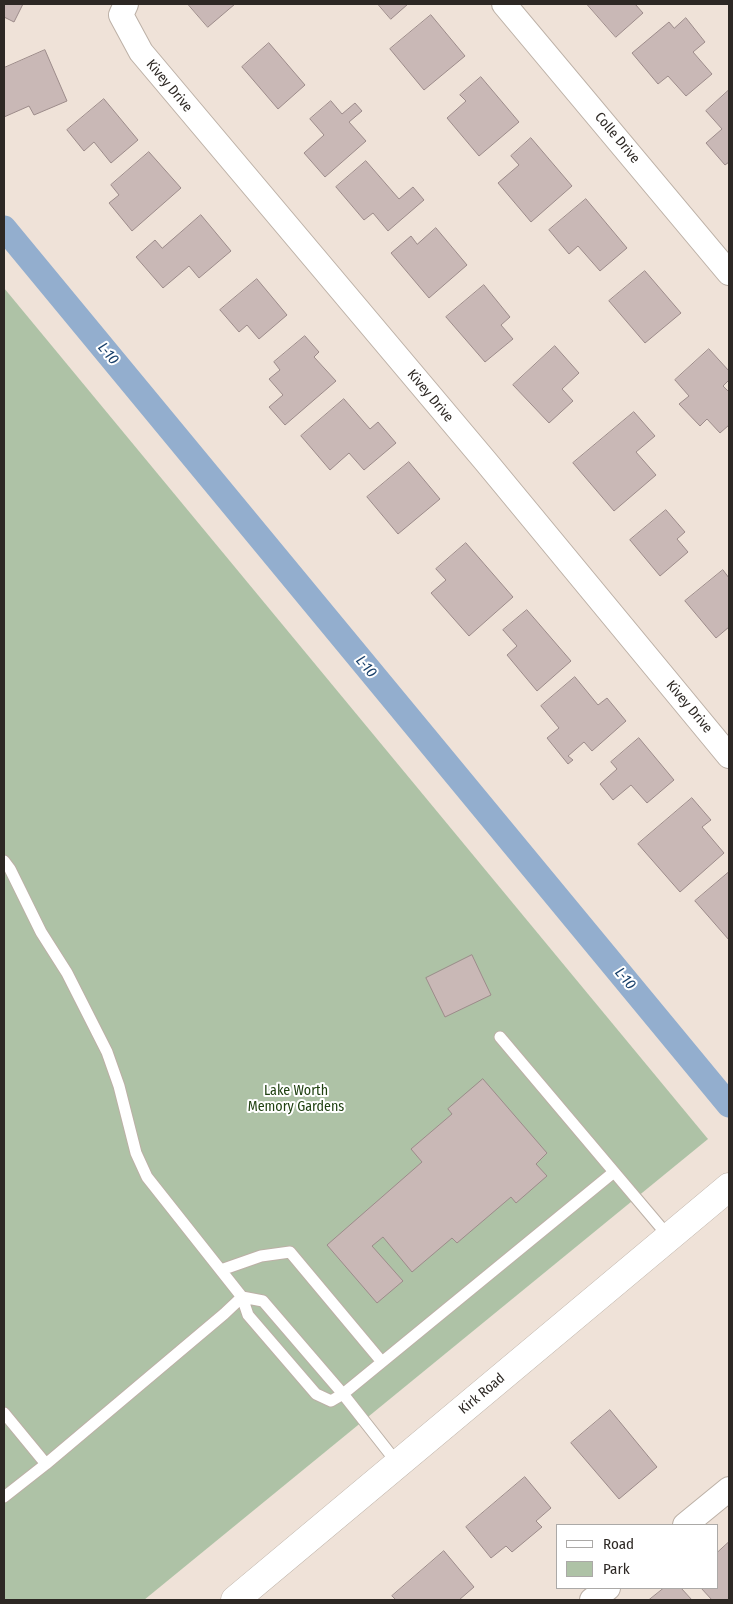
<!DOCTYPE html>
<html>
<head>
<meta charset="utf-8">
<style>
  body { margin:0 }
  #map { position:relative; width:733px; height:1604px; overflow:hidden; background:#efe2d8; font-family:"Fira Sans Condensed",sans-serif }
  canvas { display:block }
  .frame { position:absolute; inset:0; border:5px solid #2d2824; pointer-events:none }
  .legend { position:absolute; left:556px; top:1524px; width:162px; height:65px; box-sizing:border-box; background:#fff; border:1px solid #aba9a7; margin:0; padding:6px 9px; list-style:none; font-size:15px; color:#2d2824 }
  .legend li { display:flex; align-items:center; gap:10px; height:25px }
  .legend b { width:25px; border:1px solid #aba9a7 }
</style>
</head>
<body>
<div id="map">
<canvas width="733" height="1604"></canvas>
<div class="frame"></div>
<ul class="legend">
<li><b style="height:6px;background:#fff"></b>Road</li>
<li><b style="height:14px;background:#aec2a6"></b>Park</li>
</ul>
</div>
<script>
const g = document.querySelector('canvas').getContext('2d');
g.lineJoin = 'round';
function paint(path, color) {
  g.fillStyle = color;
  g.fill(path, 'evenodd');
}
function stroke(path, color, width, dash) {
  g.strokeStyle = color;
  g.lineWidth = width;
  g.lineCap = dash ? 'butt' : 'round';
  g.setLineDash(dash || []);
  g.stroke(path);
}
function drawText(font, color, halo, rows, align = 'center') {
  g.font = font + ' "Fira Sans Condensed",sans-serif';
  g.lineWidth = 4;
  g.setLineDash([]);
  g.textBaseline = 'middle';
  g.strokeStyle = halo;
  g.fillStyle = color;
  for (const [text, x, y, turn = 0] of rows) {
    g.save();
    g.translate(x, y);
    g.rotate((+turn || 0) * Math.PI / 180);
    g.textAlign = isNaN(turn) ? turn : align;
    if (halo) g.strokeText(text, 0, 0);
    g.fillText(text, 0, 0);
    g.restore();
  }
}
const green = new Path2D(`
  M4,288L708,1139L144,1600H4Z`);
const canal = new Path2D(`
  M4,228L729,1105`);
const building = new Path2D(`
  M4,4H23L14,22L4,17Z
  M188,4H235L208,27Z
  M378,4H408L391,19Z
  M587,4H635L643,13L616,37Z
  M431,15L465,56L424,90L390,49Z
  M686,18L705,42L693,52L712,74L686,96L668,76L658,84L632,53L669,22L674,28Z
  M269,43L305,85L278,109L242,67Z
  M45,50L67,101L34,115L29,106L4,117V68Z
  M481,77L519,122L479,156L447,118L466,101L460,95Z
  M729,90V162L725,165L706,143L722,129L706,111Z
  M104,99L138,140L111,163L94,142L84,151L67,130Z
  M331,101L342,114L355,103L362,111L349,122L366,141L325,177L304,153L324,135L310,119Z
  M531,138L572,186L531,222L498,183L519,165L511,156Z
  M149,152L181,188L132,231L109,203L119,195L111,185Z
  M366,161L399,199L413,187L424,200L388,231L373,213L364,220L336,187Z
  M586,199L627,248L600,271L578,246L569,254L549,230Z
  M201,215L231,251L199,278L189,266L163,288L136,257L155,240L162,248Z
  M436,228L467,265L429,298L391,253L411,236L417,244Z
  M645,271L681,313L645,343L609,301Z
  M257,279L287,315L259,339L247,325L239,332L220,310Z
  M484,285L510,317L501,325L513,339L485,362L446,317Z
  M305,336L319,352L314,357L336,381L285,425L269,407L283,395L269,379L280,370L274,362Z
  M555,346L579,373L562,389L573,401L549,423L513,385Z
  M709,349L729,371V380L723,386L729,392V425L720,433L707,419L700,426L679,404L689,396L675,380Z
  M344,399L370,429L378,422L396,443L364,470L349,453L330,470L301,436Z
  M634,412L655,436L636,452L656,475L614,511L573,463Z
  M409,462L440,499L398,534L367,497Z
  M666,510L685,532L677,539L688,552L660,576L630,540Z
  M466,543L513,597L469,636L431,593L446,580L436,569Z
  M723,570L729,578V627L716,638L685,601Z
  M527,610L571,661L537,691L507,655L517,646L503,630Z
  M575,677L598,705L607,698L626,721L592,751L584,742L568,756L573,760L568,764L547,738L559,728L541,706Z
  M639,738L674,780L647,803L631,785L613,800L600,784L617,769L611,762Z
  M692,798L711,820L702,827L724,853L680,892L638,844Z
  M729,872V940L695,901Z
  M472,955L491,995L445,1017L426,978Z
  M483,1079L547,1153L536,1164L547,1176L516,1203L511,1197L457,1243L452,1238L412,1272L383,1237L372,1246L403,1281L377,1303L327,1245L422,1162L411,1149L452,1114L448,1109Z
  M610,1410L657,1467L619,1499L571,1443Z
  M525,1477L551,1508L536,1521L542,1527L512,1552L506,1546L491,1558L466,1527Z
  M729,1542V1600H712L701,1588H717V1553Z
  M444,1551L474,1587L459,1600H396L392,1596Z
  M664,1588H681L692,1600H649Z`);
const service = new Path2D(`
  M4,861L10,869L41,932L67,973L107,1052L119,1086L136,1153L147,1177L242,1297L224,1314L46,1464L4,1413
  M500,1037L669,1237
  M221,1270L261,1256L290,1252L382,1362
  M242,1297L263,1301L343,1394L331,1401L316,1394L248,1315Z
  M398,1464L343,1394L614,1172
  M4,1497L46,1464`);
const minor = new Path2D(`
  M126,4L121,15L141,52L487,463L729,756
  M504,4L729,273
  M685,1525L729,1489
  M592,1600L608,1588`);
const tertiary = new Path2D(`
  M235,1600L729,1187`);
const streetNames = [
  ["Kivey Drive",169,86,50],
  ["Colle Drive",617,138,50],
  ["Kivey Drive",430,396,50],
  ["Kivey Drive",689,707,50],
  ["Kirk Road",482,1394,-40]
];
const parkNames = [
  ["Lake Worth",296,1091],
  ["Memory Gardens",296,1107]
];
const waterNames = [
  ["L-10",108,354,50],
  ["L-10",366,667,50],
  ["L-10",625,979,50]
];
paint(green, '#aec2a6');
stroke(canal, '#93aece', 25);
paint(building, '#c9b8b6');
stroke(building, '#9c8b8a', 1);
stroke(service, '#bcb0a6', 13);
stroke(minor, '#bcb0a6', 26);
stroke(tertiary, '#bcb0a6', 29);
stroke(service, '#fff', 11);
stroke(minor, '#fff', 24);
stroke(tertiary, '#fff', 28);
drawText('14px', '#2d2824', '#fff', streetNames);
drawText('14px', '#204111', '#fff', parkNames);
drawText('italic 15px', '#1b426c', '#fff', waterNames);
</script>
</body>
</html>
